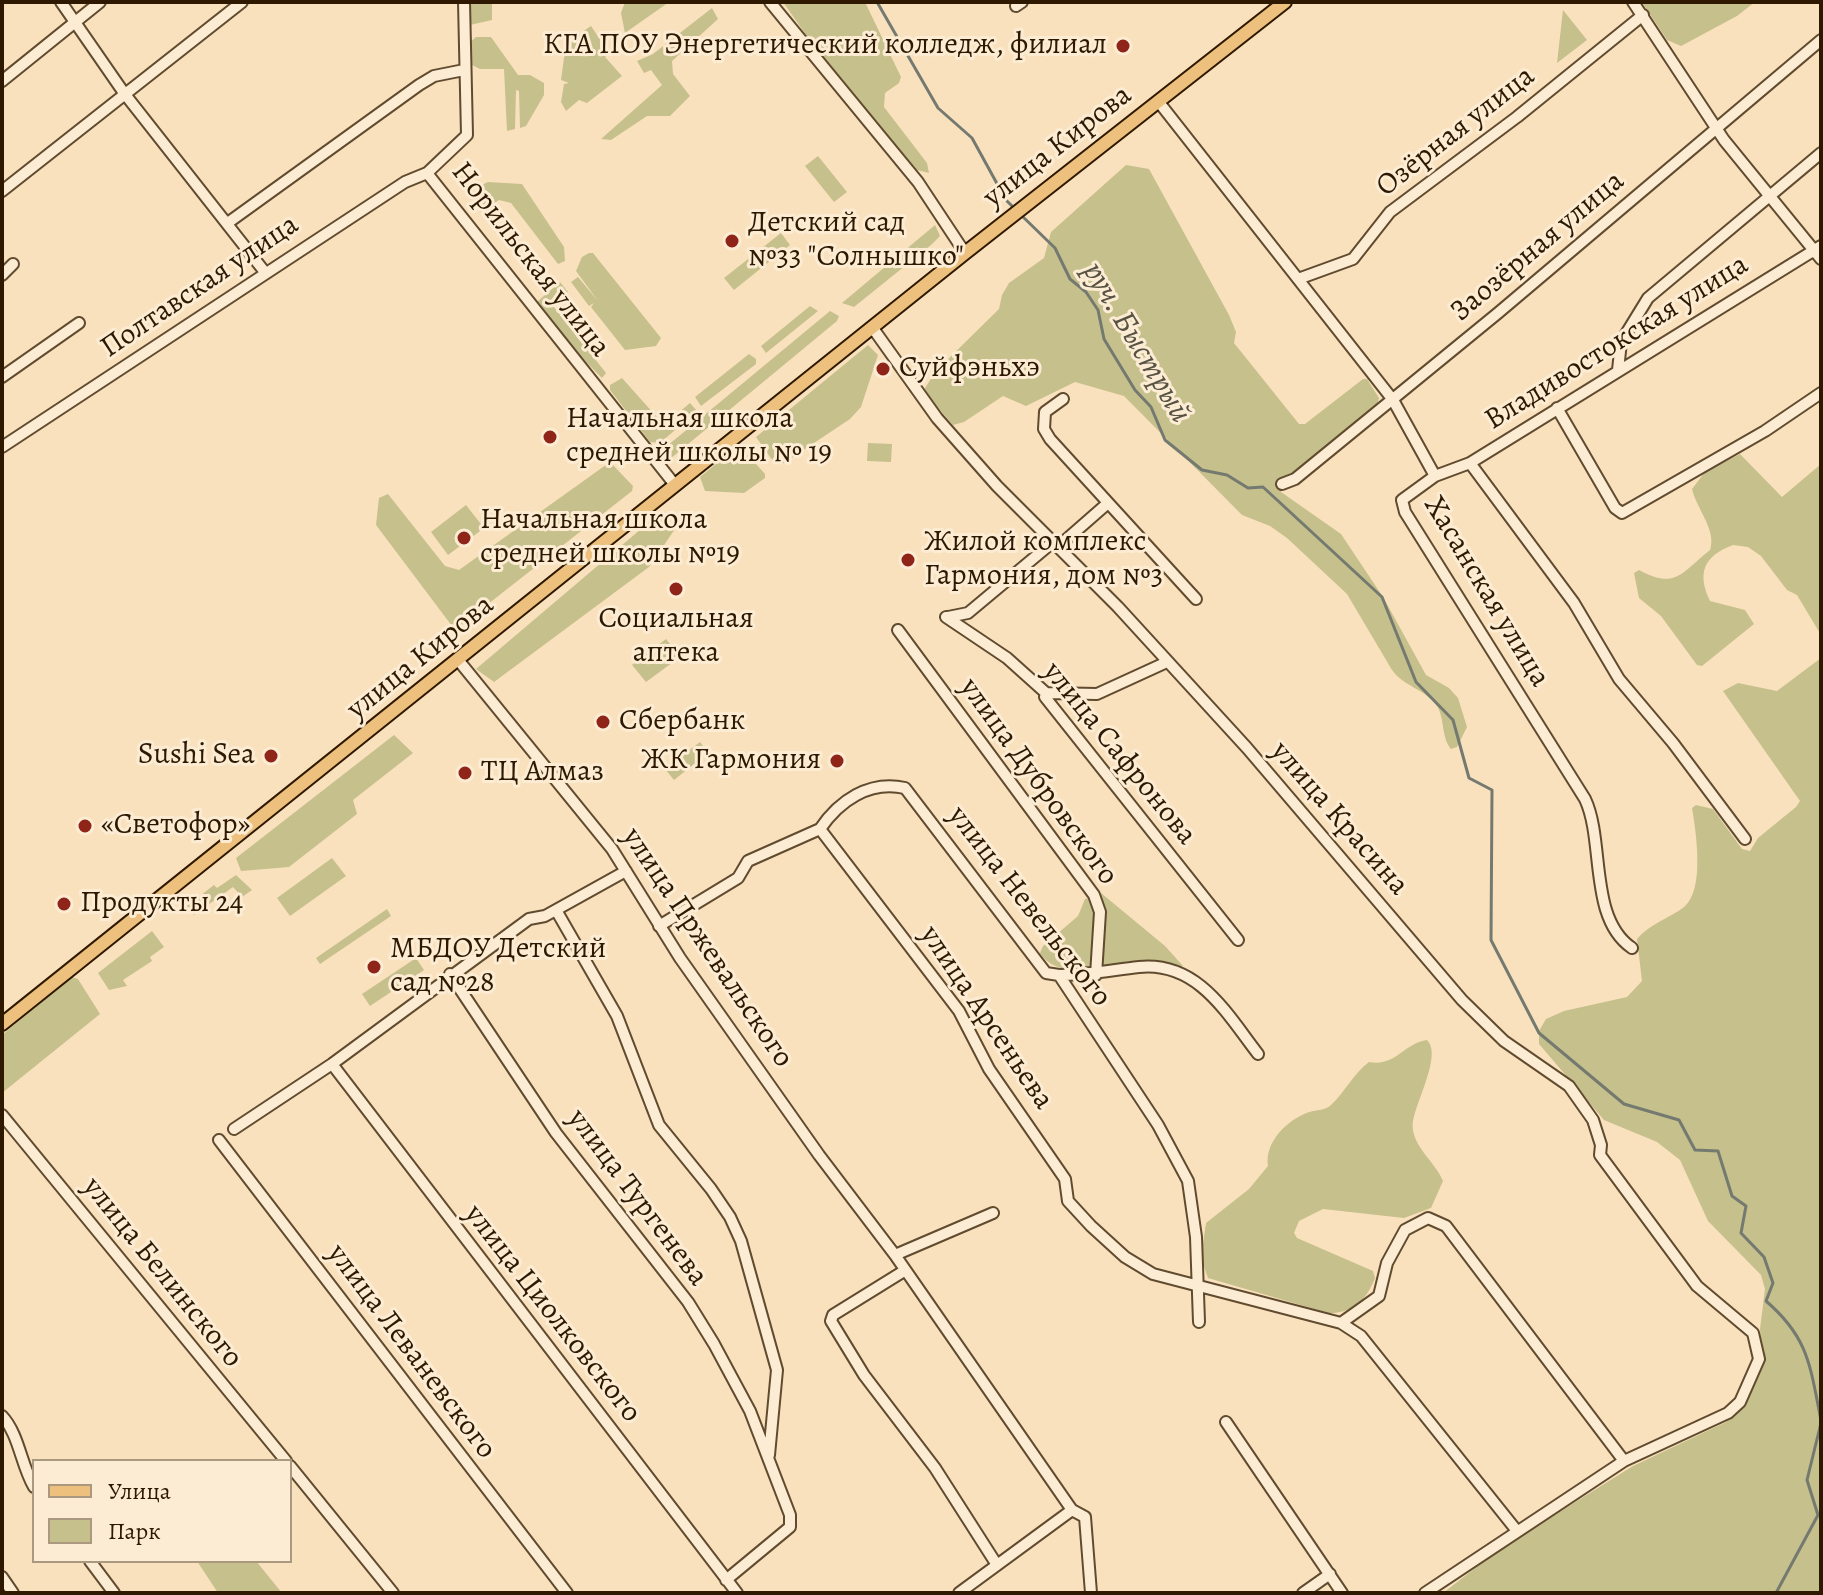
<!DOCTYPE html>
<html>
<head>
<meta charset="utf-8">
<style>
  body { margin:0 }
  #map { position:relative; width:1823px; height:1595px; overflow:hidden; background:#fae1bd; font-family:Alegreya,serif }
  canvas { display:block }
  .frame { position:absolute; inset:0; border:4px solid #2e1900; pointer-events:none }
  .legend { position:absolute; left:32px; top:1459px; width:260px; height:104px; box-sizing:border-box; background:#fcecd4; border:2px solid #aa987f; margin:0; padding:10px 14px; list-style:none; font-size:24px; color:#2e1900 }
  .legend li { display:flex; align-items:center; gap:16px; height:40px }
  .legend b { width:40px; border:2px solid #aa987f }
</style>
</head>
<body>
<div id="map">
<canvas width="1823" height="1595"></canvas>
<div class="frame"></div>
<ul class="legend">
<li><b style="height:10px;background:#edc07e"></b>Улица</li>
<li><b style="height:22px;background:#c6c08c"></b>Парк</li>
</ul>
</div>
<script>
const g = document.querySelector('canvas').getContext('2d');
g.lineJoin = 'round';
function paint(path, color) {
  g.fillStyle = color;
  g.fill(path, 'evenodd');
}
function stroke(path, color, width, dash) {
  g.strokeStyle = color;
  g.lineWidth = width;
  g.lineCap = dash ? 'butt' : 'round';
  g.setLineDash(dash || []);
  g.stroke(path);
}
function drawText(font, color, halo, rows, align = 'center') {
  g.font = font + ' Alegreya,serif';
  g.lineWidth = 6;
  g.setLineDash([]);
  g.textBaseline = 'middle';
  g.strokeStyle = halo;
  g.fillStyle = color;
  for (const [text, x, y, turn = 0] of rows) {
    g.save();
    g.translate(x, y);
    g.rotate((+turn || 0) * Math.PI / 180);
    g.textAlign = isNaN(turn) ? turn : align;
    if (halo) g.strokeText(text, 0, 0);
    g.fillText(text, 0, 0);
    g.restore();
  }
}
const green = new Path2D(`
  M469,2H492V20L470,25Z
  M625,2H669L625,33L621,13Z
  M783,2H865L901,77L899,83L885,93L884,107L927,163L929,173L917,170L820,55Z
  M1642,2H1755L1737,16L1681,46L1667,40Z
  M712,8L718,19L672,61L673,74L690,96L670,116H647L611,140L601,139L662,85L651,70L644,73L637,61L653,54Z
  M1563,10L1587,40L1557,63Z
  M591,26L609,53L605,57L622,76L587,103L579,100L566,111L561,102L564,84L569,83L561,80L566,43Z
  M476,37H491L518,75H530L544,83V95L526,126L520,128L519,91L516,90L515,129L507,131L504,69H480L470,64L469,43Z
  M818,156L847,192L834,202L805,166Z
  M1126,165L1149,169L1229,315L1236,332L1234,343L1299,424H1305L1363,379H1367L1379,398L1377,405L1281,484V492L1341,534L1383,597L1426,675L1449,688L1458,698L1467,727L1457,747L1451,749C1441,737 1445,719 1437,706C1425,689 1403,686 1392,670L1347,594L1287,538L1270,526L1242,515L1124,396L1075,382L1026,406L1003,396L964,422L953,425L926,394L925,388L936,371L999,309L1002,295L1009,283L1044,258L1051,232Z
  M488,182L522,184L564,247L565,261L558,264L511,203L499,200L480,212L477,187Z
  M935,225L940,236L931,245L854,307L842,303Z
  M781,233L790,245L734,290L724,278Z
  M589,253H593L661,338L656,346L625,350L591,307L594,303L589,306L571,282L578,277L598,301L576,271L582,257Z
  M560,282L568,292L553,306L606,373L602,378L573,349L537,302Z
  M810,306L818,311L766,353L761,346Z
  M830,311L839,316L837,321L670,459L662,456L661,451Z
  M868,345L878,355L861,407L850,419L784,463L775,464L756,437Z
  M749,354L756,359V364L701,406L695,397Z
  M622,378L664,425L690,403L697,411L660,443L650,442L610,390V385Z
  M868,443L892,444L891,462L867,461Z
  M739,445L765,474V478L744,493L705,491L700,477Z
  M1740,454L1782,497L1821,464V635L1797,595L1787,590L1761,556L1748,547L1733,545C1703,556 1697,574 1710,601L1745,610L1754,624L1702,666L1697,665L1661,616L1639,598L1634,573L1639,570C1676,590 1681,573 1710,550C1717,530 1696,508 1692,489L1705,472Z
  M610,462L633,486L632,491L455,630L376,525L379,498L388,494L445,566L459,570Z
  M466,505L484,528L448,555L431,532Z
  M661,512L675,529L649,567L494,682L476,669Z
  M666,639L680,657L646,682L632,665Z
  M1821,658V1593H1443L1500,1549L1633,1466L1726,1422L1740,1408L1762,1355L1760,1329L1765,1289L1761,1275L1708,1221L1680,1160L1657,1142L1604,1120L1539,1044V1031L1546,1019L1564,1011L1627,997L1642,981L1637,939C1649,924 1670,918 1684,907C1705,890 1696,832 1692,808L1696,805L1713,809L1742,849L1750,851L1758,838L1796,807L1800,801L1723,691L1738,683L1777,691Z
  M394,735L413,753L353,800L357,814L289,867L241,871L236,858Z
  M700,742L708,753L674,780L665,769Z
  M332,858L346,876L290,916L277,898Z
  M236,875L252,890L242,897L233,887L194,915L187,906L214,885L217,888Z
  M1101,893L1165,946L1183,966L1178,969C1143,955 1124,973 1100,967L1103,943Z
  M1090,898L1097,912L1093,968C1075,972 1050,970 1040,953L1043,946L1078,916L1085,899Z
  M387,909L391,916L320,964L316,958Z
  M152,931L164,947L150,957L152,961L123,980L127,986L109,990L98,973Z
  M416,958L424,970L370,1006L362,994Z
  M72,977L78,979L100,1014L2,1093V1035Z
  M1427,1040C1442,1054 1417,1099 1413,1121C1409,1144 1435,1161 1443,1181L1431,1208L1404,1218L1323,1209L1299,1221L1294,1233L1297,1238L1373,1271L1375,1278C1367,1299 1353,1314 1328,1313L1208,1278L1201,1258L1206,1223L1249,1189L1268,1166C1264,1142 1289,1117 1313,1111C1319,1110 1325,1110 1331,1105C1345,1092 1353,1074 1369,1062C1396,1067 1404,1043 1427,1040Z
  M197,1561H256L282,1593H218Z`);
const stream = new Path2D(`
  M877,2L938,108L972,138L1006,200L1016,210
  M1021,215L1055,248L1070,279L1086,292L1098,310L1104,339L1135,390L1151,407L1165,440L1202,470L1227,475L1248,488L1263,487L1382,597L1416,682L1453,720L1469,778L1492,790L1491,940L1539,1033L1624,1104L1679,1120L1695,1150L1718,1151L1732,1196L1746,1206L1741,1233L1764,1257L1773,1283L1766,1301C1809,1338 1810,1366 1821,1420
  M1776,1593L1818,1515L1807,1480L1821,1423`);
const minor = new Path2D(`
  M61,2L124,93L264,271
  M464,2L467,135L427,173L675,485
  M770,2L918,182L965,253
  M1633,2L1724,140L1821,259
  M1016,6L1022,2
  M2,81L100,2
  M1158,101L1393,400L1435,476
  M2,191L242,2
  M229,222L419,85L434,76L464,70
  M2,275L13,264
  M1298,279L1353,259L1390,212L1517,117L1643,15
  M872,327L937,418L997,486L1118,607L1247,748L1462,1000L1504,1041L1569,1086L1593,1120L1601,1145L1600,1155L1697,1286L1753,1333L1759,1359L1740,1402L1728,1413L1624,1461L1425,1593
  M1618,370L1621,342L1648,298L1821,153
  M2,377L79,323
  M1063,399L1045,412L1044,429L1050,439L1196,599
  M1557,408L1615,508L1622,513L1765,431L1821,393
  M2,447L405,182L427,173
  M1470,463L1574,603L1619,679L1673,743L1745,839
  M1282,484L1295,479L1498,313L1821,40
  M1060,545L1108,503
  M946,617L1007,658L1046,693L1045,697L1238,940
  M948,617L968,613L1053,542
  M898,630L1094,895L1100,912L1096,975
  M459,661L612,849L680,958L819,1155L895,1255L1072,1510L1085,1517L1091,1593
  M1046,693L1097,694L1167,662
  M820,829C839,801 869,780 905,788L1046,973L1059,975L1158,1125L1188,1181L1196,1237L1199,1322
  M556,910L617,1016L659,1125L711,1189L730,1217L741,1241L777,1370L769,1455
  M659,926L738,878L748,861L820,829L959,1011L989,1069L1065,1179L1068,1201L1091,1226L1125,1257L1153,1274L1341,1323L1361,1336L1517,1531
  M1632,948C1588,918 1605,841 1585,799L1405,512L1402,500L1435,476L1470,463L1821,246
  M450,974L556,1133L688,1302L714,1344L750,1411L790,1515V1527L726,1580
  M1059,975C1087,975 1112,970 1139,967C1198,961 1227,1014 1258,1054
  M332,1064L737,1593
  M2,1115L286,1461
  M234,1129L332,1064L529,919L545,916L626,871
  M219,1140L567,1593
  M895,1255L993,1213
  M904,1271L833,1315L831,1321L864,1375L935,1468L997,1565
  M1341,1323L1379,1296L1387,1263L1405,1230L1428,1218L1446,1226L1624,1461
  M2,1416C19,1434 21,1465 34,1487
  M1226,1422L1342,1593
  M290,1466L393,1593
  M90,1561L114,1593
  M2,1577L13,1593
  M959,1593L1072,1510
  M1303,1593L1330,1574`);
const major = new Path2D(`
  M2,1024L965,253L1285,2`);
const markers = [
  [1123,46,8,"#8f2418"],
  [732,241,8,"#8f2418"],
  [883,369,8,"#8f2418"],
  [550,437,8,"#8f2418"],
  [464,538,8,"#8f2418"],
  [908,560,8,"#8f2418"],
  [676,589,8,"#8f2418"],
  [603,722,8,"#8f2418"],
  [271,756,8,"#8f2418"],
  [837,761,8,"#8f2418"],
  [465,773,8,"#8f2418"],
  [85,826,8,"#8f2418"],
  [64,904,8,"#8f2418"],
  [374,967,8,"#8f2418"]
];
const poiNames = [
  ["КГА ПОУ Энергетический колледж, филиал",1107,46,"right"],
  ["Детский сад",748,224],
  ["№33 \"Солнышко\"",748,258],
  ["Суйфэньхэ",899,369],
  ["Начальная школа",566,420],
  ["средней школы № 19",566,454],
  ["Начальная школа",480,521],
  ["средней школы №19",480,555],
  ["Жилой комплекс",924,543],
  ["Гармония, дом №3",924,577],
  ["Социальная",676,620,"center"],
  ["аптека",676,654,"center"],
  ["Сбербанк",619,722],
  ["Sushi Sea",255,756,"right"],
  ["ЖК Гармония",821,761,"right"],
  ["ТЦ Алмаз",481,773],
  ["«Светофор»",101,826],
  ["Продукты 24",80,904],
  ["МБДОУ Детский",390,950],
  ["сад №28",390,984]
];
const streetNames = [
  ["Озёрная улица",1456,132,-38],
  ["улица Кирова",1058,147,-38],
  ["Заозёрная улица",1538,247,-40],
  ["Норильская улица",530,260,52],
  ["Полтавская улица",200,287,-34],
  ["Владивостокская улица",1617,343,-32],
  ["Хасанская улица",1486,592,59],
  ["улица Кирова",421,658,-39],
  ["улица Сафронова",1119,754,51],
  ["улица Дубровского",1038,782,54],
  ["улица Красина",1339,819,49],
  ["улица Невельского",1029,907,52],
  ["улица Пржевальского",707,948,56],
  ["улица Арсеньева",986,1018,56],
  ["улица Тургенева",637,1198,53],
  ["улица Белинского",162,1273,51],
  ["улица Циолковского",552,1314,52],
  ["улица Леваневского",411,1352,53]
];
const waterNames = [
  ["руч. Быстрый",1136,343,59]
];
paint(green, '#c6c08c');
stroke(stream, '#747a70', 3);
stroke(minor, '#614b2f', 14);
stroke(major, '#2e1900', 16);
stroke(minor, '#fcecd4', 10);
stroke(major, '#edc07e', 12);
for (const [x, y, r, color] of markers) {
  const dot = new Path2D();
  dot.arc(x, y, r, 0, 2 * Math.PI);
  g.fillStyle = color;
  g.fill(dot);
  stroke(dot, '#fcecd4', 3);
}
drawText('30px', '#2e1900', '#fcecd4', poiNames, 'left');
drawText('30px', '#2e1900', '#fcecd4', streetNames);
drawText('italic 32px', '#575241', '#fcecd4', waterNames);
</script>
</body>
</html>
